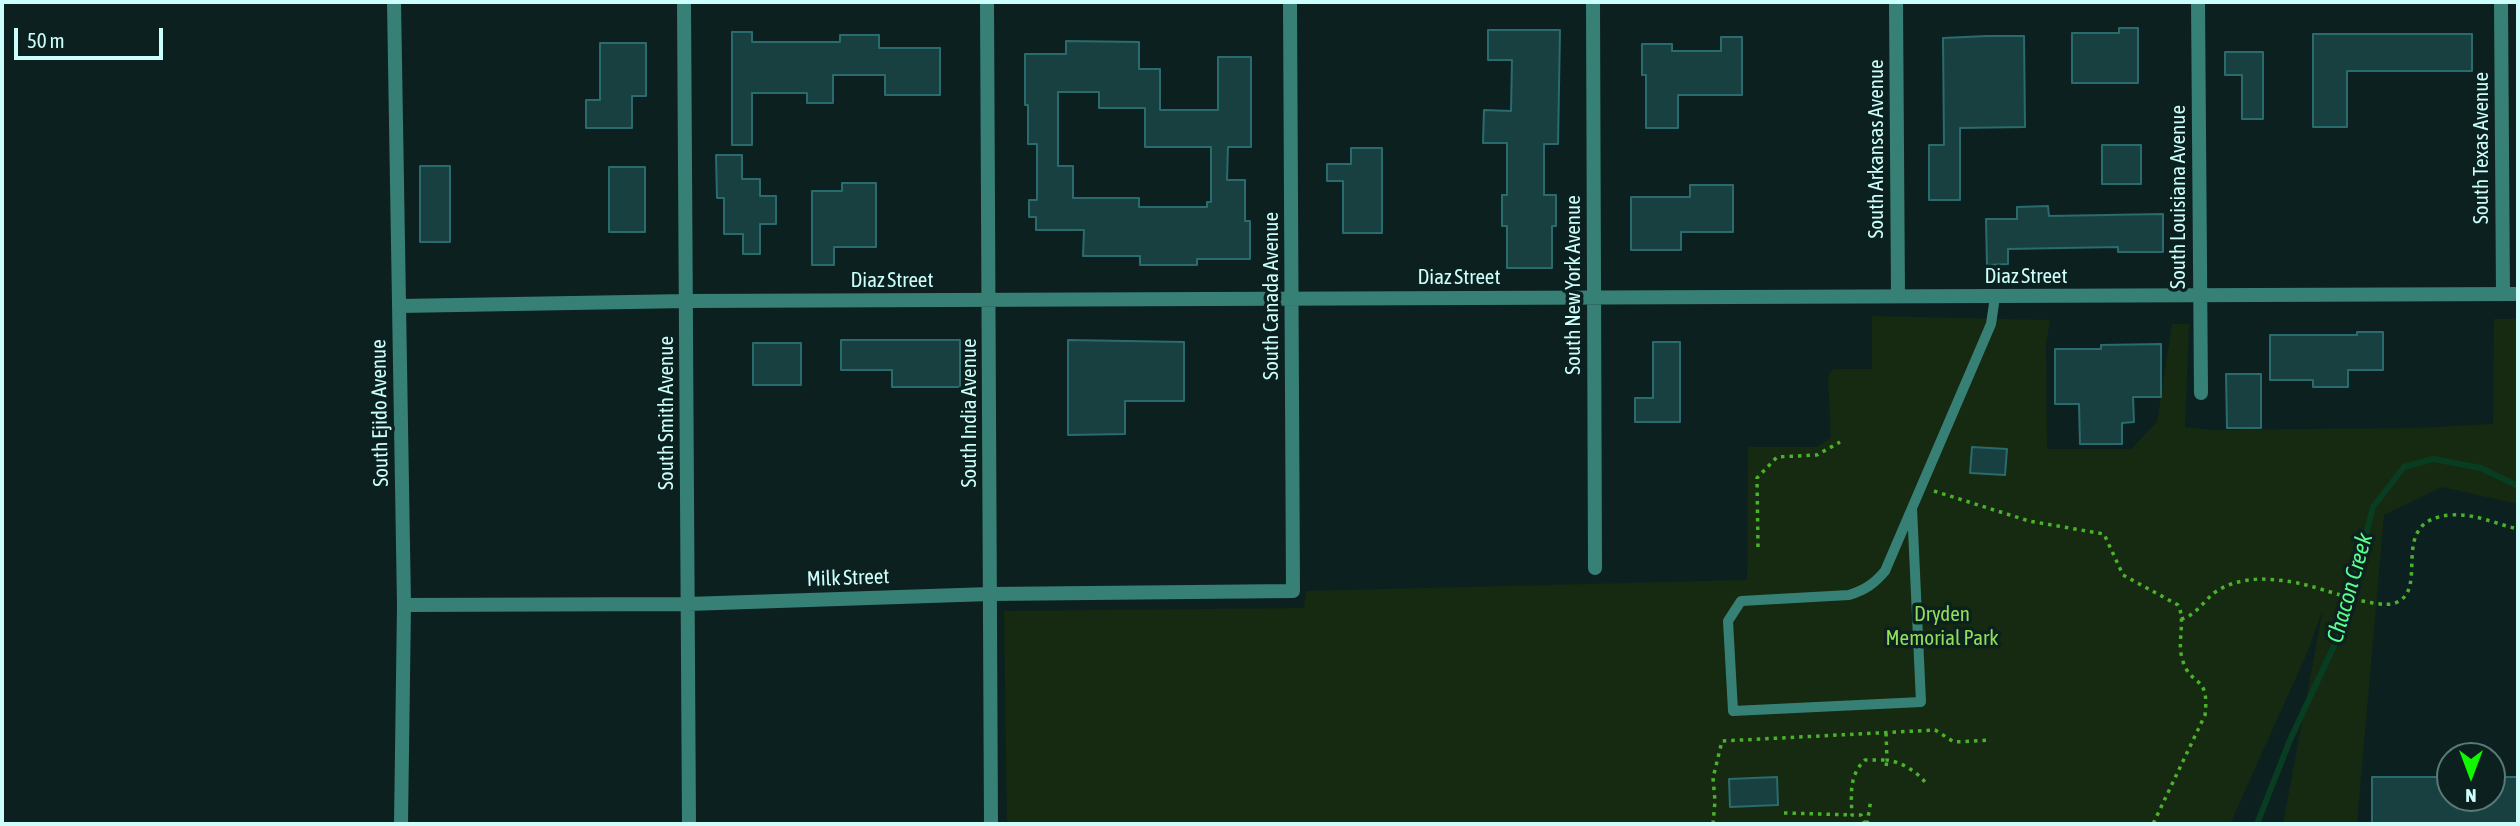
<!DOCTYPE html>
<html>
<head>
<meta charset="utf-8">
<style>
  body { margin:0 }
  #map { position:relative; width:2520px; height:826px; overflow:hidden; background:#0d2020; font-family:"Asap Condensed",sans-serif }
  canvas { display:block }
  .frame { position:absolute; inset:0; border:4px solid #ccfffc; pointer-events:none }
  .north { position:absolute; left:2436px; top:742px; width:70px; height:70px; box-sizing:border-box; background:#0d2020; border:2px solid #597978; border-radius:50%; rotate:180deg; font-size:19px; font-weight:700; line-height:28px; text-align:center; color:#ccfffc }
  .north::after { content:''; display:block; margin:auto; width:24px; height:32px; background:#10f700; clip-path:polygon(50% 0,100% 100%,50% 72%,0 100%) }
  .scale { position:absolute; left:14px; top:28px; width:149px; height:32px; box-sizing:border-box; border:4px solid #ccfffc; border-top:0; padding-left:9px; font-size:21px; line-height:24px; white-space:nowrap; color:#ccfffc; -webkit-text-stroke:5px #0d2020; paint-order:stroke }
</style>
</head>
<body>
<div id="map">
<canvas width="2520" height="826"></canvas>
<div class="frame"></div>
<div class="north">N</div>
<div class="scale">50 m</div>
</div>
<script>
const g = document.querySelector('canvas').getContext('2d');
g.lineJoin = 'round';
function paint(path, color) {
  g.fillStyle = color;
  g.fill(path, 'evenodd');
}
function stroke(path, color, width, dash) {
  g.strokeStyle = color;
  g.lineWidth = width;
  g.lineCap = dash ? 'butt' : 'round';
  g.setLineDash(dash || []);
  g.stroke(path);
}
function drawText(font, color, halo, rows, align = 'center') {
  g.font = font + ' "Asap Condensed",sans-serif';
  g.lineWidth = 7;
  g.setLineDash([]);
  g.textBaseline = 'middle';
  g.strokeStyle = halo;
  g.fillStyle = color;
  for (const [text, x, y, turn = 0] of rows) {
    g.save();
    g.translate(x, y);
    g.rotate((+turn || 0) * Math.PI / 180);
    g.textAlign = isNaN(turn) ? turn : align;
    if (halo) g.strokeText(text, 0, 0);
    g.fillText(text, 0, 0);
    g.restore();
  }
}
const green = new Path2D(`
  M1872,316L2050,320L2046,344L2047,449H2131L2157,422L2172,324H2189L2185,427L2211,430L2415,428L2493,424L2494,319H2518V504L2442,487L2384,515L2357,824H2283L2323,609L2307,653L2230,824H1007L1004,611L1304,608L1306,591L1747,580L1748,447H1816L1831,438L1828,376L1833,369H1872Z`);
const stream = new Path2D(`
  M2257,824L2290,740L2341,631L2373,507L2404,467L2433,459L2481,468L2518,486`);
const building = new Path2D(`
  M2119,28H2138V83H2072V33H2119Z
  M1488,30H1560L1558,144H1544V195H1556V226H1552V268H1507V226H1502V195H1507V143H1483L1484,110L1511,111L1512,60H1488Z
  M732,32H752V42H840V35H879V48H940V95H885V75H833V103H807V93H752V145H732Z
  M2313,34H2472V71H2347V127H2313Z
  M1987,36H2024L2025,127L1960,128V200H1929V145H1944L1943,38Z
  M1721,37H1742V95H1678V128H1646V75H1642V44H1672V51H1721Z
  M1066,41L1139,42V69H1160V110H1218V57H1251V147H1228L1227,180H1245V221H1250V259H1197V265H1140V256H1083L1084,230H1036V217H1029V200H1037V144H1028V105H1025V54H1066ZM1058,92H1099V108H1145V147H1211V202H1207V207H1139V198H1073V166H1058Z
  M600,43H646V96H632V128H586V100H600Z
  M2225,52H2263V119H2242V75H2225Z
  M2102,145H2141V184H2102Z
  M1351,148H1382V233H1343V181H1327V164H1351Z
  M716,155H742V179H760V196H776V224H760V254H743V234H724V198H717Z
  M420,166H450V242H420Z
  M609,167H645V232H609Z
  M842,183H876V247H834V265H812V191H842Z
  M1690,185H1733V232H1681V250H1631V197H1690Z
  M2048,206L2049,216L2163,214V252H2118V247L2008,249V264L1987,265L1986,219H2017V207Z
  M2357,332H2383V370H2348V387H2313V380H2270V335H2357Z
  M841,340H960V387H892V370H841Z
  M1068,340L1184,342V401H1125V434L1068,435Z
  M1653,342H1680V422H1635V398H1653Z
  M753,343H801V385H753Z
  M2161,344V397H2133L2134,422L2122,423V444H2080L2079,404H2055V349H2101V345Z
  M2226,374H2261V428H2227Z
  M1972,447L2007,449L2005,475L1970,473Z
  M1777,777L1778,805L1730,807L1729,779Z
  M2372,777H2450V798H2492V777H2518V824H2372Z`);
const path = new Path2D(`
  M1934,491L2029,521L2104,534L2123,575L2178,605C2186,620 2177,641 2182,658C2190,689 2210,672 2205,715L2153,824
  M1758,547L1757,478L1777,457L1817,455L1840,442
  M2181,619C2195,616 2203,602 2214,593C2228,583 2243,580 2259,579C2273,579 2289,581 2302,584C2322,588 2378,610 2395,603C2432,590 2385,520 2451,515C2474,513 2496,524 2518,529
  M1886,733L1887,760C1901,762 1916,771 1925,782
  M1784,813L1852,815
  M1713,824L1715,801L1713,778L1722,741L1935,730L1954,742L1991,740
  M1865,824L1861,815H1852C1851,794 1849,775 1865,760H1887L1886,767
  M1867,824L1871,799`);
const lane = new Path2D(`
  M1912,508L1921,702L1733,711L1728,621L1741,601L1849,595C1865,590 1874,584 1885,571L1991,324L1995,297`);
const street = new Path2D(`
  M394,2L404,605L401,824
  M684,2L689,824
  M987,2L991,824
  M1593,2L1595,568
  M1896,2L1898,296
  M2198,2L2201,393
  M2501,2L2503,294
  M400,306L687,301L2518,294
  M404,605L688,604L990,594L1293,591L1290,2`);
const streetNames = [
  ["South Texas Avenue",2481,148,-90],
  ["South Arkansas Avenue",1876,149,-90],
  ["South Louisiana Avenue",2178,197,-90],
  ["Diaz Street",2026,276],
  ["Diaz Street",1459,277],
  ["Diaz Street",892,280],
  ["South New York Avenue",1573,285,-90],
  ["South Canada Avenue",1271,296,-90],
  ["South Ejido Avenue",380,413,-91],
  ["South Smith Avenue",666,413,-90],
  ["South India Avenue",969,413,-90],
  ["Milk Street",848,578,-2]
];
const parkNames = [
  ["Dryden",1942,614],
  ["Memorial Park",1942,638]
];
const waterNames = [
  ["Chacon Creek",2350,588,-74]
];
paint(green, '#152a10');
stroke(stream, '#093d21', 6);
paint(building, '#184041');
stroke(building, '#2a6b6d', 2);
stroke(path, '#4bb22c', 3.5, [3.5, 5]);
stroke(lane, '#378076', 10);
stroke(street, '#378076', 14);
drawText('21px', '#ccfffc', '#0d2020', streetNames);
drawText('21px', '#90e057', '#0d2020', parkNames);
drawText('italic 23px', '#5aff8b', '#0d2020', waterNames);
</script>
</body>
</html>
